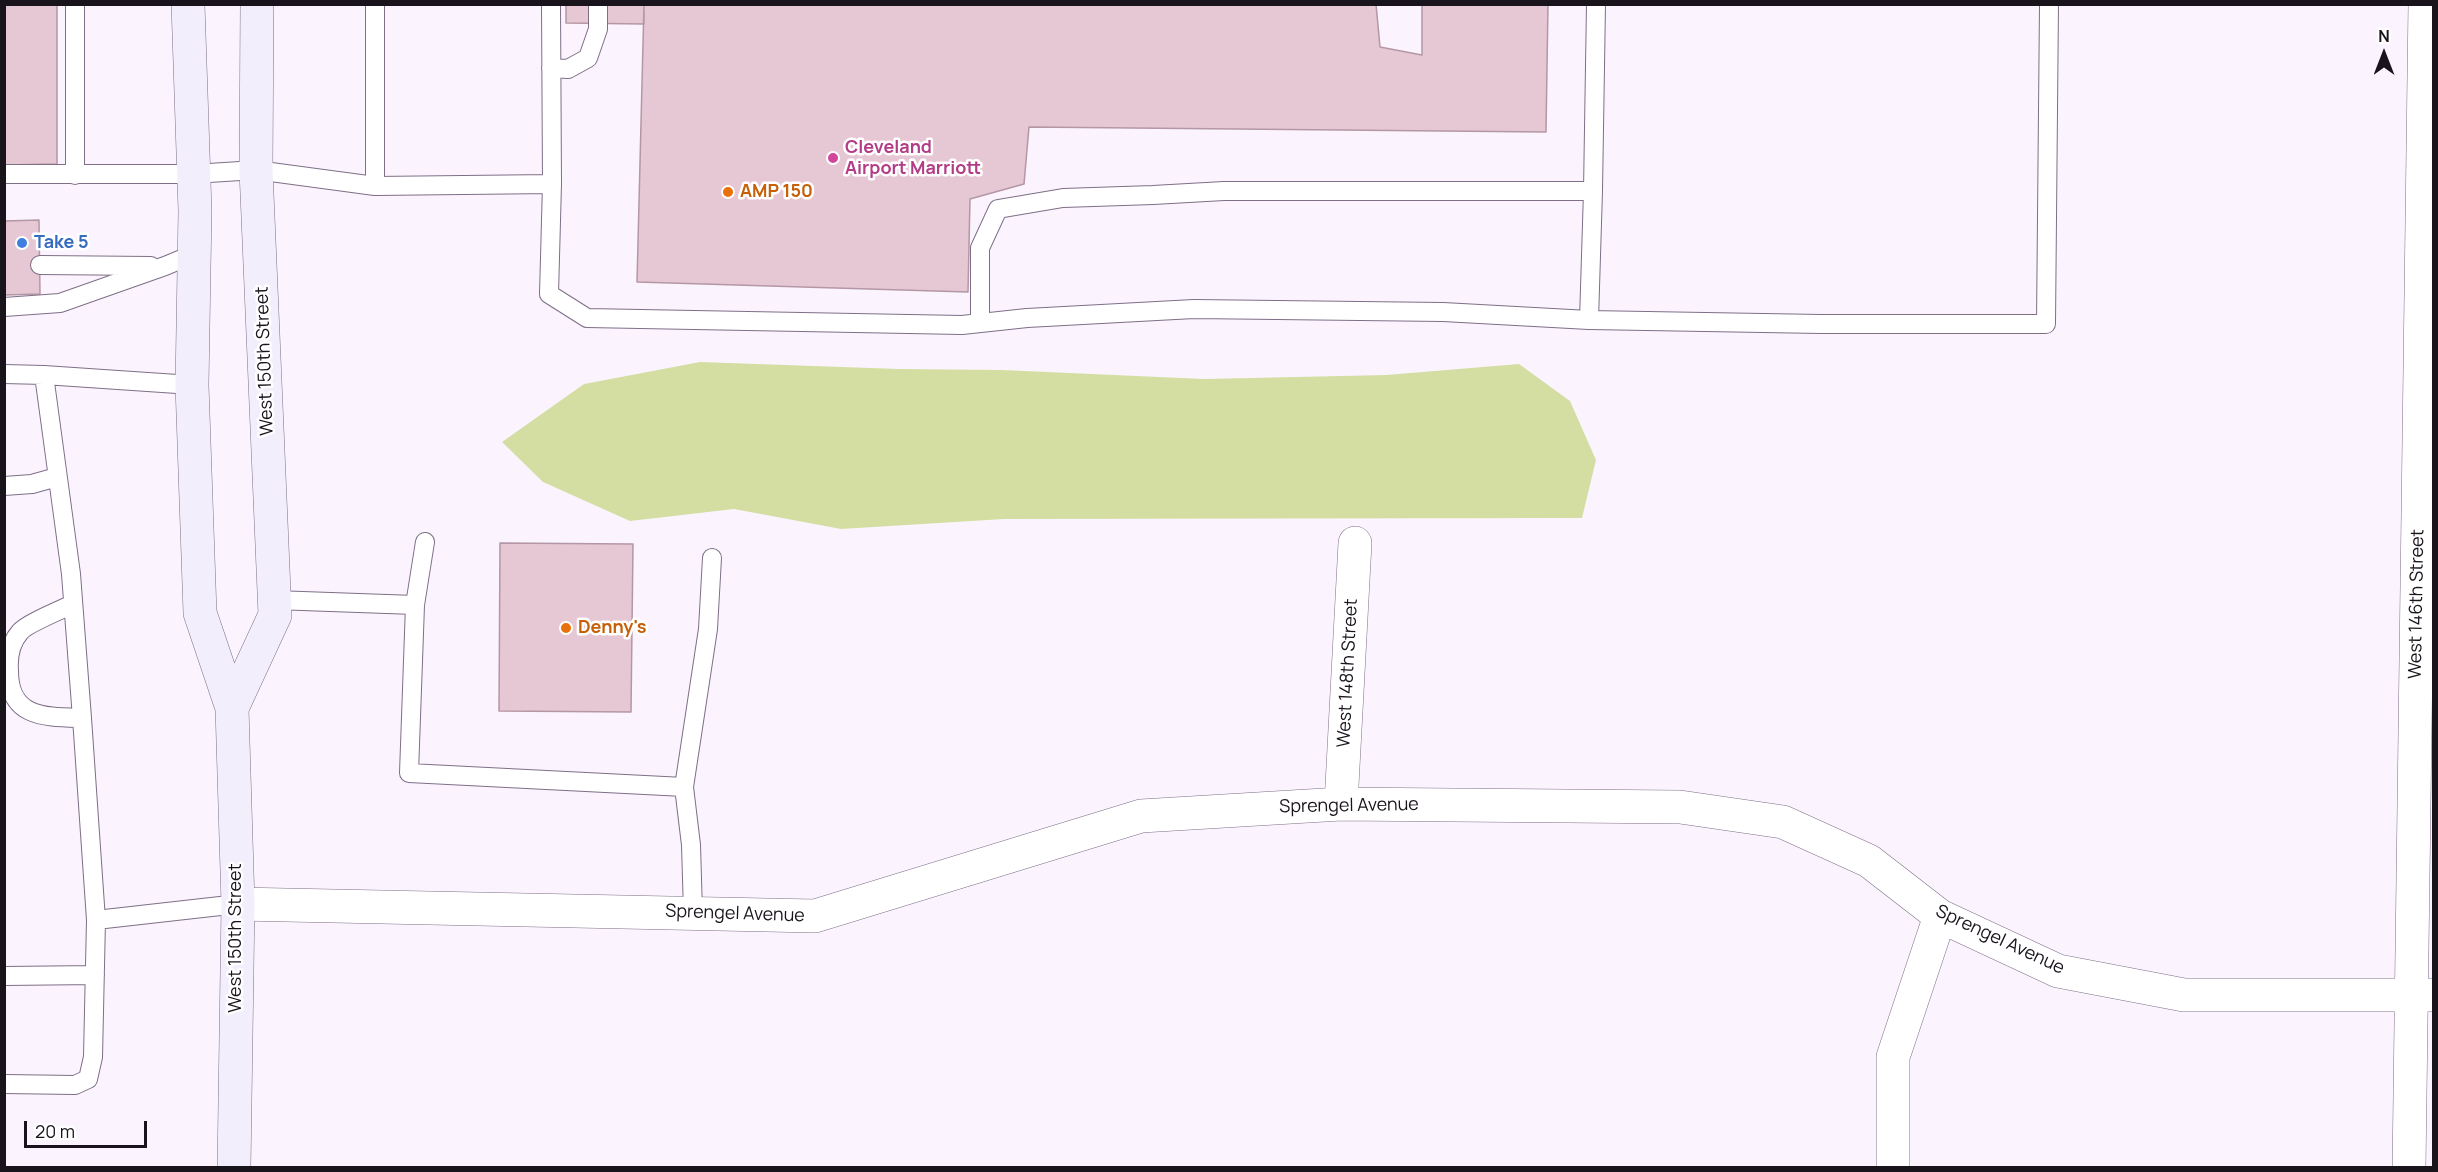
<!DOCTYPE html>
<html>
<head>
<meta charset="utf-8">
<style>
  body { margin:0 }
  #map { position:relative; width:2438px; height:1172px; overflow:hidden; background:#fbf4ff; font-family:Manrope,sans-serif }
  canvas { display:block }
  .frame { position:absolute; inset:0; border:6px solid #19131c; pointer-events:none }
  .north { position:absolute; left:2354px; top:24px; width:60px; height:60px; -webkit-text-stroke:4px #fff; paint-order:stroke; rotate:0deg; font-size:16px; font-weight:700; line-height:24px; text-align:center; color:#19131c }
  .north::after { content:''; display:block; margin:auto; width:21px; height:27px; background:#19131c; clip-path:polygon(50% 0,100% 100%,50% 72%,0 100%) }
  .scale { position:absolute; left:24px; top:1121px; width:123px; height:27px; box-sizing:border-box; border:3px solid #19131c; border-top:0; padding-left:8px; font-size:18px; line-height:21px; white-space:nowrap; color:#19131c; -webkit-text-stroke:4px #fff; paint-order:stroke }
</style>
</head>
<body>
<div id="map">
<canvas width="2438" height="1172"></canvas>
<div class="frame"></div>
<div class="north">N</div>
<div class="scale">20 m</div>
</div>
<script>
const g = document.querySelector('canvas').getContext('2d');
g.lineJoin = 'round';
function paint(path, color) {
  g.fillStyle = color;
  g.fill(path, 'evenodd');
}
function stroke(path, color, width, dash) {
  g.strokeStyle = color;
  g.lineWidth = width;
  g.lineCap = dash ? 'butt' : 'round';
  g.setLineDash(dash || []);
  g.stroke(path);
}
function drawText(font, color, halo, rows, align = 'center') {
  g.font = font + ' Manrope,sans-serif';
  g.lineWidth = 5;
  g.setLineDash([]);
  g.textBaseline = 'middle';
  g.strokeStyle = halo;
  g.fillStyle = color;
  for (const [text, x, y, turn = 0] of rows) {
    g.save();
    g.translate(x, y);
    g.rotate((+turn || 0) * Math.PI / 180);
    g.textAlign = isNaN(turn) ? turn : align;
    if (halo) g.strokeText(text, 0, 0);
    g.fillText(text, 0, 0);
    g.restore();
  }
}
const green = new Path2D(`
  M700,362L899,369L1002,370L1204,379L1386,375L1519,364L1570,401L1596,460L1582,518L1004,519L841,529L734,509L630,521L543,482L502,442L584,384Z`);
const building = new Path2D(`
  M4,4H57V164L4,165Z
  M566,4H644V24L566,23Z
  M644,4H1376L1380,47L1422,55V4H1548L1546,132L1029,127L1024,184L970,199L968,292L637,282Z
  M39,220L40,294L4,295V221Z
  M500,543L633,544L631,712L499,711Z`);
const lane = new Path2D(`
  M375,4V186
  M551,4L552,184
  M551,68L568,69L588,58L598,29V4
  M4,174H193L256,170L375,186L552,184L549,294L587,318L962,325L1027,318L1194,309L1443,312L1589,320L1593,191L1596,4
  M75,175V4
  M40,265L151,266
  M4,307L60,303L165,266L194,254
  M1589,320L1821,324H2046L2049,4
  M980,322V248L998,209L1063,198L1153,195L1224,191H1593
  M4,374L44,375L192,385
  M4,486L32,484L57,477
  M274,600L415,605L409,773L684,787L691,845L693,912
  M73,604C63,609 26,624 20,632C11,642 8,657 9,671C9,718 45,717 82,718
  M415,605L425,542
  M684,787L708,629L712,558
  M96,920L238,904
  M4,976L95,975
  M4,1084L75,1085L88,1079L93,1057L96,920L82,718L71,574L44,375`);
const street = new Path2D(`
  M1341,804L1355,543
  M238,904L815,916L1141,816L1341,804L1680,807L1783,822L1869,861L1940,916L2058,971L2184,995H2434
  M1893,1168V1057L1940,916
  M2409,1168L2425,4`);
const secondary = new Path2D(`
  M188,4L195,211L192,385L200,613L232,708L238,904L234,1168
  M232,708L275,615L256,170L257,4`);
const markers = [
  [833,158,6,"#d1479c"],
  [728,192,6,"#e8710a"],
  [22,243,6,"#3f7fe0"],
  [566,628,6,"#e8710a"]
];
const hotelNames = [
  ["Cleveland",845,148],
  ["Airport Marriott",845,169]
];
const foodNames = [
  ["AMP 150",740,192],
  ["Denny's",578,628]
];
const shopNames = [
  ["Take 5",34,243]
];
const streetNames = [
  ["West 150th Street",265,361,-92],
  ["West 146th Street",2417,604,-89],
  ["West 148th Street",1348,673,-87],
  ["Sprengel Avenue",1349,806,-1],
  ["Sprengel Avenue",735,914,2],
  ["West 150th Street",236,938,-90],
  ["Sprengel Avenue",2000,940,25]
];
paint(green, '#d4dea3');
paint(building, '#e6c7d4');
stroke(building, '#b497a4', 1.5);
stroke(lane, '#7e6f87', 20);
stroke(street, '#7e6f87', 34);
stroke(secondary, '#7e6f87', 34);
stroke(lane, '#fff', 18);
stroke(street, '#fff', 33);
stroke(secondary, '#f2eefc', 33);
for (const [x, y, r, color] of markers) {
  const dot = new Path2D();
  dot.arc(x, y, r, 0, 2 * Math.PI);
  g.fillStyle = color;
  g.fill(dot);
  stroke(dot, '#fff', 2);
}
drawText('bold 18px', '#b23c85', '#fff', hotelNames, 'left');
drawText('bold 18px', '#c56008', '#fff', foodNames, 'left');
drawText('bold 18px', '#366cbe', '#fff', shopNames, 'left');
drawText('18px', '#19131c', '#fff', streetNames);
</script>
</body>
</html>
